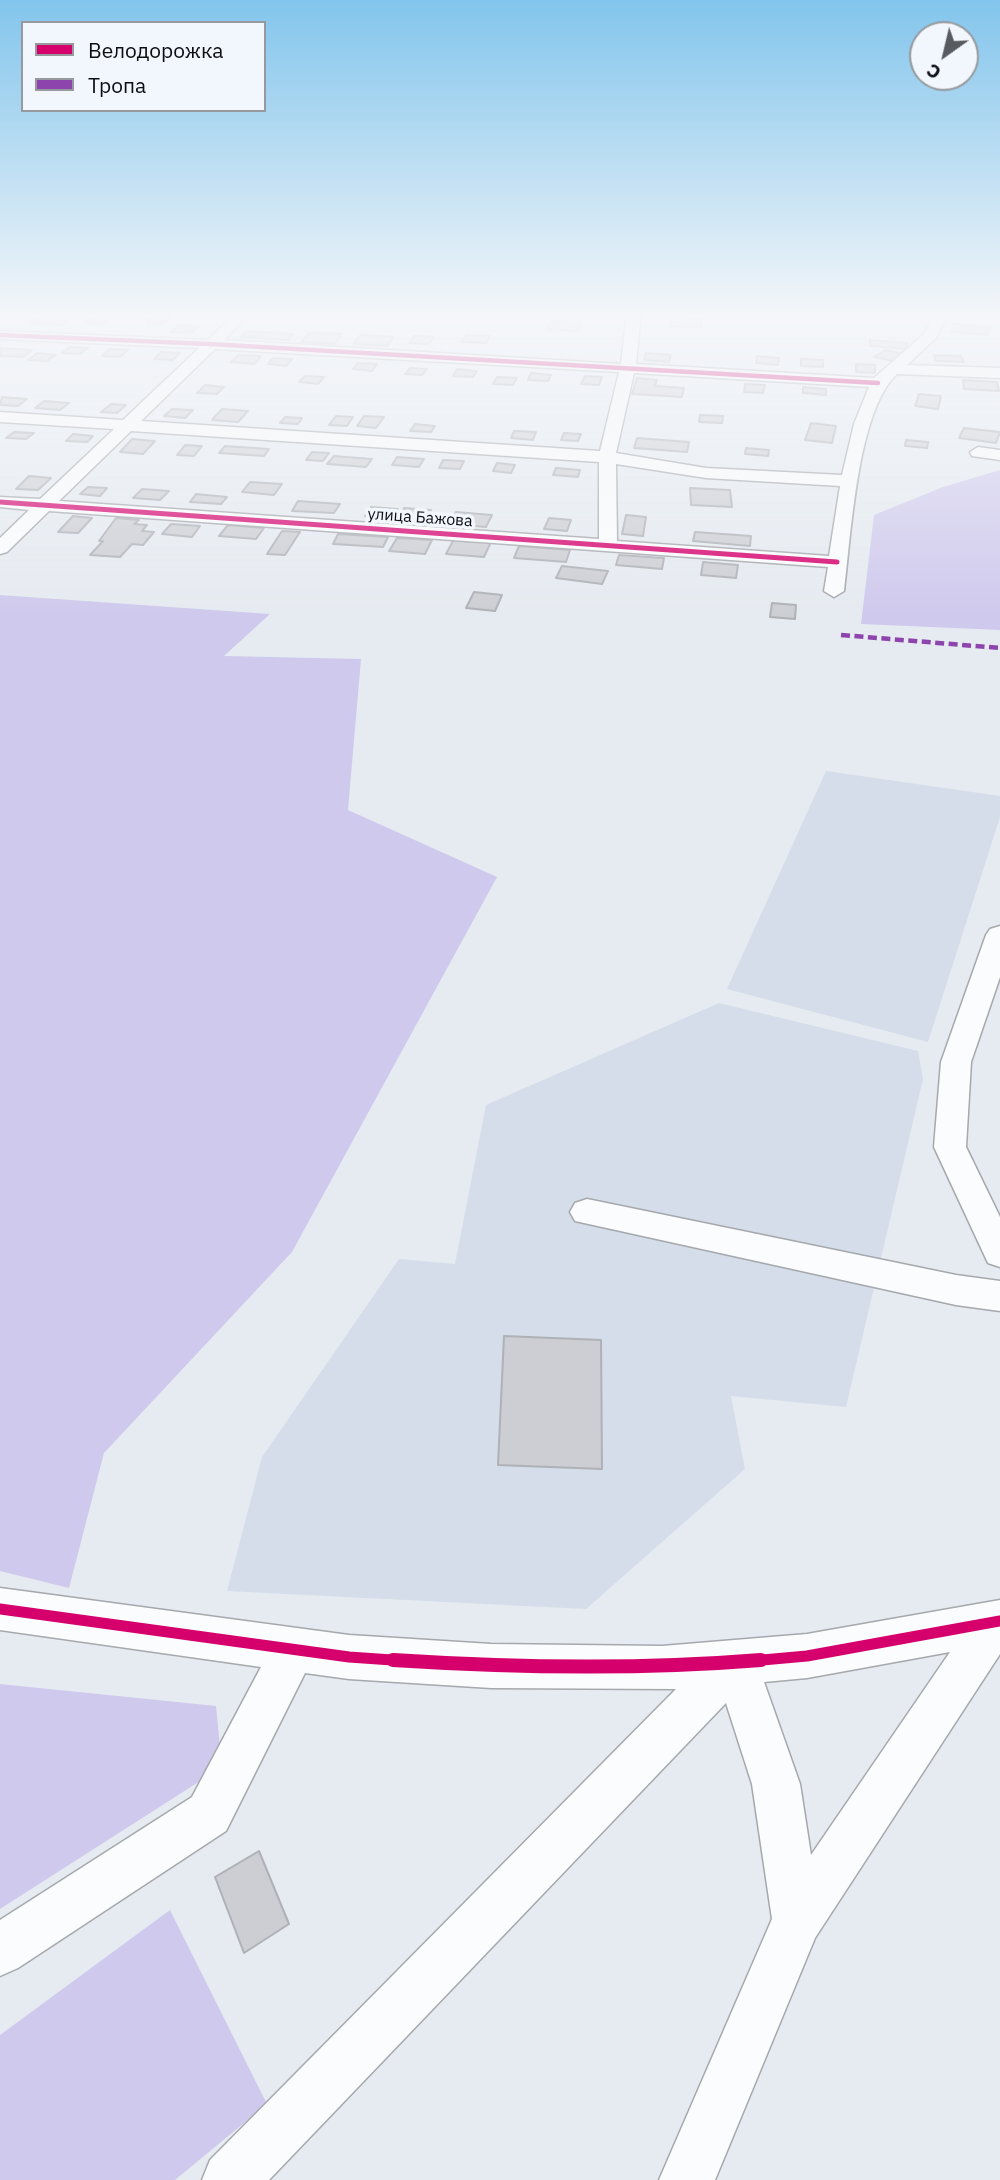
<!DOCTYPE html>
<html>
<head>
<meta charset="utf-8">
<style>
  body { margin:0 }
  #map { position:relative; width:1000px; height:2180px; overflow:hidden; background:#e6ebf1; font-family:"IBM Plex Sans",sans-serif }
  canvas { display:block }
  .legend { position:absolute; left:21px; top:21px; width:245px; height:91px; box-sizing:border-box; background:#f2f7fd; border:2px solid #969a9f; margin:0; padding:9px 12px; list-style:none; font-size:21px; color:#0c0e12 }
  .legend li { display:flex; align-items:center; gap:14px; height:35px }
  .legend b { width:35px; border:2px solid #969a9f }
  .north { position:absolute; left:909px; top:21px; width:70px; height:70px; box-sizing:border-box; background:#f2f7fd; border:2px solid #969a9f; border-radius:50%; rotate:214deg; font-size:19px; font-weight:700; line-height:28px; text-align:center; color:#0c0e12 }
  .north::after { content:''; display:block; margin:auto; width:24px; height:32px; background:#585b60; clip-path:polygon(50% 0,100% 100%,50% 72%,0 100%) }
</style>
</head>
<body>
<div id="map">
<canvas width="1000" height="2180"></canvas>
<ul class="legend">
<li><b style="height:9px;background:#d6006c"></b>Велодорожка</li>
<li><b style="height:9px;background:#8e44ad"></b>Тропа</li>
</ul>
<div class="north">С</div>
</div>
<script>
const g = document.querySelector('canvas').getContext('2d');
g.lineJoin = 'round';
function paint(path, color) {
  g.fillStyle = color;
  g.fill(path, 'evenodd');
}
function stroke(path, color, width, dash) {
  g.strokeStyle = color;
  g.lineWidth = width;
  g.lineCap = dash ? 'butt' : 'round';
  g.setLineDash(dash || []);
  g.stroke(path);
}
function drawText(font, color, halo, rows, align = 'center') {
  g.font = font + ' "IBM Plex Sans",sans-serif';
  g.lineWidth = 7;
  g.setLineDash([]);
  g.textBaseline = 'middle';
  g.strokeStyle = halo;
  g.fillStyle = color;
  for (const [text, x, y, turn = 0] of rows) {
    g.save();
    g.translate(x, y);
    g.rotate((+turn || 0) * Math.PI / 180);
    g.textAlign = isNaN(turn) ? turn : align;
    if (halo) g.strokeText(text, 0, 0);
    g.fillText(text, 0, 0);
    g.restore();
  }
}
const built = new Path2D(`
  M826,771L1000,796V817L928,1042L727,989Z
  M719,1003L918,1051L923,1079L846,1407L731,1396L745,1469L586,1609L227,1591L262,1457L399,1259L455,1264L486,1105Z`);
const green = new Path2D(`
  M1000,470V630L861,624L874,515L943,487Z
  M0,595L270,614L224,656L361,659L348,810L497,877L292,1252L104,1453L69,1588L0,1571Z
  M0,1684L216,1706L222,1767L0,1909Z
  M170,1910L267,2104L175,2180H0V2035Z`);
const building = new Path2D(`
  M42,314L74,316L62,325L30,323Z
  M154,316L172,317L163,324L146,323Z
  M93,317L112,318L104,324L85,323Z
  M671,317L702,319L701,327L670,326Z
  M551,321L582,322L578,331L547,329Z
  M953,324L989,327L987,335L952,332Z
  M179,325L199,326L191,333L171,332Z
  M246,331L294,334L288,340L241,337Z
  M309,333L342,334L335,344L301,342Z
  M360,335L394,337L387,346L353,344Z
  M466,335L490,336L486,343L461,342Z
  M414,336L434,337L429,344L409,343Z
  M870,340L907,343V349L870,346Z
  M70,347L88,348L80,354L62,353Z
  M0,348L32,350L23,357L0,356Z
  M110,349L128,350L120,357L102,356Z
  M885,350L904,354L893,361L874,357Z
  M161,352L180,353L173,360L154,359Z
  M37,353L56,355L47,361L28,360Z
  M646,353L671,355L669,362L644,360Z
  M239,355L261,356L254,364L231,362Z
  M934,355L961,356L964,362L936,361Z
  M757,356L779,358L778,365L756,363Z
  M273,358L292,359L286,366L268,364Z
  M801,359L823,360V367L801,366Z
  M358,363L377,364L372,371L353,369Z
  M856,364L875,365V373L856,372Z
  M410,368L427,369L422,375L405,374Z
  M457,369L477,371L473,377L453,376Z
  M531,373L551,375L548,381L528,380Z
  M305,376L324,377L318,384L299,382Z
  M585,376L602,377L599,385L581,384Z
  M497,377L517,378L513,385L493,384Z
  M637,378L657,380L655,386L684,388L682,397L632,394Z
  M963,380L997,382L999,391L964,389Z
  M745,384L765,385L763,393L744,392Z
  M205,385L224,387L217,394L197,393Z
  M803,387L826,389V395L803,393Z
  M919,394L941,396L938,409L915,406Z
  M2,397L27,399L18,406L0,405Z
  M44,401L69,403L60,410L35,408Z
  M111,404L126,405L117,413L101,412Z
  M172,409L193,410L185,418L164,416Z
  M222,409L248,411L238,422L212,420Z
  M700,415L723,416L722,423L699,422Z
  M336,416L353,417L347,426L329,425Z
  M364,416L384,417L376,428L357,426Z
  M285,417L302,418L298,424L280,423Z
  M811,423L836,426L832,443L805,440Z
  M415,424L435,426L431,432L410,431Z
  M964,428L1000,432L996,443L959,438Z
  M514,431L536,432L533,440L511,438Z
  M14,432L34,433L26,439L6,438Z
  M564,433L581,434L578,441L561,440Z
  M73,434L93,436L87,442L66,441Z
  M637,438L689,442L687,452L634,448Z
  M132,439L155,441L143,454L120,452Z
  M906,440L928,442L927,448L905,446Z
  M185,445L202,446L194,456L177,455Z
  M225,446L269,449L264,456L219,453Z
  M746,448L769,450L768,456L745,454Z
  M312,452L329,453L323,461L306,460Z
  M334,456L372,459L366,467L327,464Z
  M397,457L424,459L419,467L392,465Z
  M443,460L464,461L460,469L439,468Z
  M497,463L515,465L511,473L493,471Z
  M556,468L580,470L578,477L553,475Z
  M29,476L51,478L38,490L16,489Z
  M250,482L282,484L274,495L242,492Z
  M88,487L107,488L100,496L80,494Z
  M690,488L730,490L732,507L691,505Z
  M142,489L169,491L160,500L133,498Z
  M196,494L227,497L221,504L190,502Z
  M298,501L340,504L334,513L292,511Z
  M371,507L398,509L393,518L365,516Z
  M404,508L431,510L424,521L398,519Z
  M456,512L492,515L486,527L450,524Z
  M626,515L646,517L643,536L622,534Z
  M73,516L92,518L78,533L58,532Z
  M116,518L139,520L134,524L147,525L142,531L154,532L143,545L132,544L120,557L90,555L103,541H99Z
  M549,518L571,520L567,531L544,529Z
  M171,524L200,526L192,537L162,534Z
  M228,525L264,528L256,539L219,536Z
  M282,531L300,532L285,555L267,554Z
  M695,532L751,536L750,546L693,541Z
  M338,534L388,537L383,547L333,544Z
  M397,538L432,540L425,554L389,551Z
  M454,539L491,542L484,557L446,554Z
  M519,546L570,550L566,562L514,558Z
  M619,555L664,558L662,569L616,565Z
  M703,562L738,565L736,578L701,575Z
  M562,566L608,571L602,584L556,578Z
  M474,592L502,595L495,611L466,608Z
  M772,603L796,605L795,619L770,617Z
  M504,1336L601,1340L602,1469L498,1465Z
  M259,1851L289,1924L244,1953L215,1877Z`);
const minor = new Path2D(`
  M237,312H252L224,340L621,364L627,312H641L636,364L874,378L925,333L935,312H949L936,338L907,365L1000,368V378L897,374C857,411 851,536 844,591L834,597L824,591L828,567L49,511L7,552L0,554V538L29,510L0,507V497L40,499L114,429L0,422V412L123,420L199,348L0,339V331L208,340ZM215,349L619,372L600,451L141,421ZM634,373L869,387L854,424L842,475L706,468L616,453ZM131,431L599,462V539L59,501ZM616,464L706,478L840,486L829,556L617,541Z
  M978,447L1000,450V460L972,456L970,452Z
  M1000,926V977L971,1062L966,1147L1000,1217V1267L988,1263L934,1147L941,1062L986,935L990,929Z
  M587,1199L956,1275L1000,1281V1311L956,1305L575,1221L570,1212L575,1203Z
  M0,1588L349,1635L491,1644L662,1646L807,1634L1000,1600V1654L815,1938L715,2180H659L772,1919L752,1784L726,1703L269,2180H202L210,2160L676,1689L491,1688L349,1679L305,1673L226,1831L18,1968L0,1976V1920L192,1797L261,1667L0,1630ZM950,1652L811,1855L800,1784L764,1682L807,1678Z`);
const quiet = new Path2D(`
  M841,635L1000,648`);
const cyclewayFar3 = new Path2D(`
  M0,335L210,344L878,383`);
const cyclewayFar2 = new Path2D(`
  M0,502L837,562`);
const cyclewayFar1 = new Path2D(`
  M0,1609L349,1657L421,1662
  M740,1662L807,1656L1000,1621`);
const cycleway = new Path2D(`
  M393,1660C518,1668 637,1670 761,1660`);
const farStreetnames = [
  ["улица Бажова",420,518,4]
];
paint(built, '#d4dde9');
paint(green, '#cfc9ed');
paint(building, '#ccced3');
stroke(building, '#aeb1b6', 2);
stroke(minor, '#a5a8ac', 3);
paint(minor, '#fbfcfd');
stroke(quiet, '#8e44ad', 4.5, [9, 4.5]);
stroke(cyclewayFar3, '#d6006c', 4.5);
stroke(cyclewayFar2, '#d6006c', 5);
stroke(cyclewayFar1, '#d6006c', 11);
stroke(cycleway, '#d6006c', 14);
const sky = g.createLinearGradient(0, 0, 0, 617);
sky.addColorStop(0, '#82c5ec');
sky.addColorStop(0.51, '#f4f6f9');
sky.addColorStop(1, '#f4f6f900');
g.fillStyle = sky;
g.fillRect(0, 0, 1000, 617);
drawText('16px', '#0c0e12', '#f2f7fd', farStreetnames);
</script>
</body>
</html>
